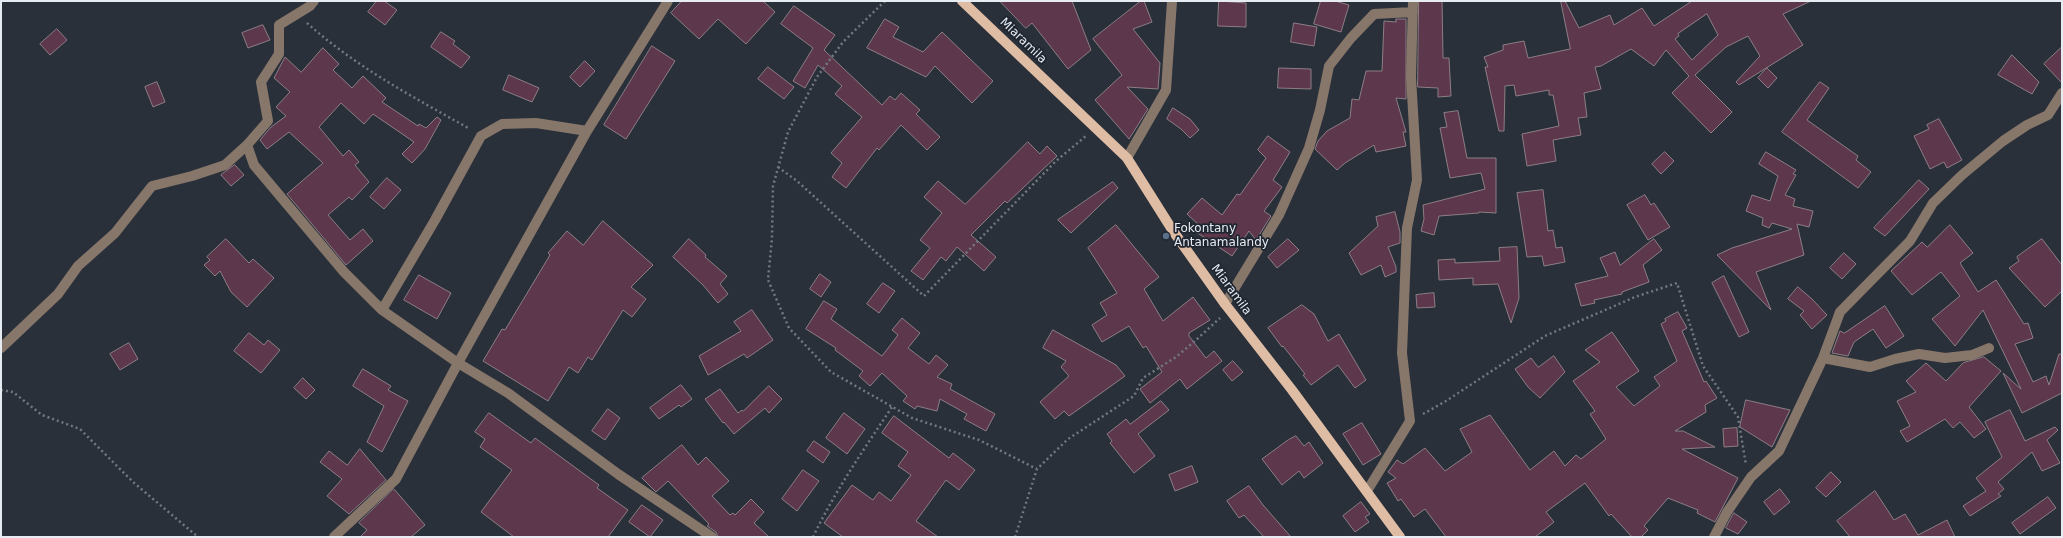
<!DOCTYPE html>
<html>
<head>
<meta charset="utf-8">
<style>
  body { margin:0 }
  #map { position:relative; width:2063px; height:538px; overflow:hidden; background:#29303a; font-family:"DejaVu Sans",sans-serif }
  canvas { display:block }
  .frame { position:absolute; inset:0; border:2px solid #e7ecf3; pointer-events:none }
</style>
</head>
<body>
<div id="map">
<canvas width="2063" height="538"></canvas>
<div class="frame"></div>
</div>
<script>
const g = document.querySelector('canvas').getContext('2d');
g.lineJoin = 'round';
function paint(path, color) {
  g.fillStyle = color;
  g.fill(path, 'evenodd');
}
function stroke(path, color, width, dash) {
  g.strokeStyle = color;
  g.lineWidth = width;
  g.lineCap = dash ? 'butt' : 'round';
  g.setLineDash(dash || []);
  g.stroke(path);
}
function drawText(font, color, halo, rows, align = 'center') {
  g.font = font + ' "DejaVu Sans",sans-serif';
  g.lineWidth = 3.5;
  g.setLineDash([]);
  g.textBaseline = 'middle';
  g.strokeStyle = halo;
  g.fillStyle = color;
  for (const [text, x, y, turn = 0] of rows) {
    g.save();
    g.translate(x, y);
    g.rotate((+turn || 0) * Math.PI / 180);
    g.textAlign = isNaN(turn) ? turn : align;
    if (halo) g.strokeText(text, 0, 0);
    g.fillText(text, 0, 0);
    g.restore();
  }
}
const building = new Path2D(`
  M377,1H384L397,10L385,25L368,12Z
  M682,1H763L775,12L746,44L718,19L699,39L671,13Z
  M1000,1H1072L1091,50L1068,69L1032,23L1026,28Z
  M1141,1H1144L1152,22L1133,29L1160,63L1158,89L1127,87L1148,109L1129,139L1095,100L1122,75L1093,39Z
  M1219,1L1246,3V27L1218,26Z
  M1321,1H1335L1349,5L1341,32L1314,24Z
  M1419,1H1442L1443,58H1449L1451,96L1438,97V88L1418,87Z
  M1561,1H1565L1579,28L1610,15L1614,25L1642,8L1654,26L1692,1H1811L1783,14L1803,45L1739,85L1736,82L1760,56L1748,36L1726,47L1695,75L1732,112L1711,133L1672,93L1689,76L1666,50L1654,66L1631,49L1601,66L1595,67L1601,89L1584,93L1587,117L1578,118L1581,135L1553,140L1556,161L1527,166L1522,134L1559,126L1553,95H1549V90L1516,96L1514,85L1505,86L1504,131H1499L1485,67H1488L1484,57L1503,50V45L1524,41L1528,58L1570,49ZM1707,14L1718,35L1692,60L1675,39L1679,36L1678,34Z
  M794,6L835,35L824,50L882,105L890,96L895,100L901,93L920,110L916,114L940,137L927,150L901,125L879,150L877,148L846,188L832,177L842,163L831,153L862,117L835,94L842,86L818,65L805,88L793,81L813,48L781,24Z
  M885,19L899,27L893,37L923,52L942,32L993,81L972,103L935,66L926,77L867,48Z
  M1396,19H1406V99L1396,98L1406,132H1403L1406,146L1376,152L1374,145L1345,163L1337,170L1315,149L1318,141L1327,131L1350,118L1352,99L1359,100L1366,71H1382L1384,21L1396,22Z
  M1294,23L1317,27L1314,46L1291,42Z
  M263,25L270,40L248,48L242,33Z
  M57,29L67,40L50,55L40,44Z
  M441,32L455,41L453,44L470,57L461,68L431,47Z
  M652,46L675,61L626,139L604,125Z
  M2062,47V83L2044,64Z
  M323,48L339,64L333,70L352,88L363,76L386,98L382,102L418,126L419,124L426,128L437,117L441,120L425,149L412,163L402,154L414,142L373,114L364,124L341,103L319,127L343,156L349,150L359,162L355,165L369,182L352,200L349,197L328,215L350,240L363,229L373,241L346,265L287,194L323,163L289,132L267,149L260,140L271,127L286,116L276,107L290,92L274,78L285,57L301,72Z
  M2012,55L2039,82L2032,94L1998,75Z
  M585,61L595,71L580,87L570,77Z
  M768,67L794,87L784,99L758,79Z
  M1279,68L1311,69V89L1278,88Z
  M1767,68L1777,78L1768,88L1758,78Z
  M509,75L539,88L532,102L503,90Z
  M157,82L165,102L153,107L145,87Z
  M1820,82L1829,88L1807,120L1858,156L1856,160L1871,172L1858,188L1782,132Z
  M1173,108L1190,119L1199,130L1190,138L1181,129L1167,119Z
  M1458,111L1467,158H1496V213L1479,212V213L1439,216L1434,235L1421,231L1424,219L1423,205L1485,189L1481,173L1450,178L1440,128L1447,127L1444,113Z
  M1939,119L1962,160L1947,168L1944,162L1930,169L1914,136L1929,129L1927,125Z
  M1268,136L1290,152L1273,180L1282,187L1264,211L1271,216L1256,240L1249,231L1232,256L1193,230L1199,225L1187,214L1202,198L1222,215L1237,194L1240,195L1266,158L1258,150Z
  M1028,142L1040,154L1047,146L1057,156L1007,203L1005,201L971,235L996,257L984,271L957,247L946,261L941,257L923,280L911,271L930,248L920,240L942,213L924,197L938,181L965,204Z
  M1665,152L1674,161L1661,174L1652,164Z
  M1766,152L1796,170L1793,174L1796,175L1785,195L1795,199L1793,206L1813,211L1809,227L1797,224L1804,255L1756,272L1771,310L1717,255L1732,248L1792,229L1772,223L1769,228L1762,225L1763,218L1746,211L1752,195L1770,201L1778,176L1759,164Z
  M235,165L244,175L231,186L221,175Z
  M387,178L401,190L384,209L370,197Z
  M1919,180L1929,189L1885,236L1874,228Z
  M1113,182L1118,188L1071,233L1058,220Z
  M1543,190L1548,231L1553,230L1556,248L1562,247L1565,262L1544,266L1542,256L1527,257L1517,193Z
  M1645,195L1651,205L1654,203L1670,227L1648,240L1627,205Z
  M1395,212L1400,232V243L1388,247L1396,267V272L1385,277L1381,265L1361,275L1349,253L1378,226L1376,217Z
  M603,221L653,265L631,287L646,299L632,317L623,310L592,360L588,357L578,373L569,367L548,401L483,361L502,329L505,330L550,255L548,253L567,231L583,245Z
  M1116,225L1159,277L1144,289L1163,321L1193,297L1210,320L1189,333V336L1206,358L1214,351L1222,361L1187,389L1180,379L1150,403L1140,389L1162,372L1146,346L1143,348L1129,326L1102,342L1092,325L1107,315L1100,303L1117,293L1088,248Z
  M1950,225L1973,253L1960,263L1978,292L1996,280L2024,324L2028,323L2033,338L2015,344L2033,382L2046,376L2049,385L2059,354H2062V393L2022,413L2003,373L2021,389L1983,310L1955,346L1932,319L1960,296L1941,272L1912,295L1891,271L1922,242L1927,247Z
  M226,239L249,263L253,259L274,278L247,307L231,292L220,271L215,276L204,265L210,260L207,257Z
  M689,239L706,255L705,257L727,276L720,284L728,294L718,303L703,285L673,257Z
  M1288,239L1299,250L1277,268L1268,257Z
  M1654,239L1662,250L1643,265L1649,282L1622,292V294L1594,300L1595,303L1581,306L1575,284L1608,276L1600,258L1615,252L1620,265Z
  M2042,239L2062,265V291L2045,307L2009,268L2019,261L2017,257Z
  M1517,247L1519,298L1511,323L1498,284L1473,285V278L1439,280L1438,260L1455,259V263L1500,261L1499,248Z
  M1844,253L1856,264L1842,279L1830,268Z
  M820,274L831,282L821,297L810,289Z
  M419,275L451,293L437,319L404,300Z
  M1724,276L1749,332L1739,337L1712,283Z
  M883,283L895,291L879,313L867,304Z
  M1798,287L1812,299L1827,315L1812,329L1800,315L1804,311L1788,299Z
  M1434,293L1435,307L1417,308L1416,295Z
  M824,301L837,309L831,319L882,356L898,335L892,330L902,318L920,333L908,348L929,364L936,355L948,365L937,377L952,384L950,389L995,414L986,431L964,419L967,414L940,399L937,411L917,406L915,409L903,401L907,396L882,373L870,386L859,376L863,371L835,350L836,348L806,329Z
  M1302,305L1314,314L1328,341L1339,334L1366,380L1355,388L1338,365L1311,385L1303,375L1305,374L1283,346L1282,347L1268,328Z
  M1885,306L1904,336L1886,348L1873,329L1854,342L1848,356L1832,353L1840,331L1844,333Z
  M752,310L773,340L747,358L744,354L708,375L699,356L741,331L734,322Z
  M1678,312L1687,328L1682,331L1704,382L1706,381L1717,398L1705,405L1706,412L1675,431H1683L1715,447L1682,449L1738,478L1715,522L1697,513L1698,510L1668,498L1644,526L1648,530L1641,537H1632L1611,514L1609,516L1585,483L1546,512L1554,522L1535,537H1446L1425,509L1414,517L1401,499L1398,501L1387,483L1396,478L1388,472L1397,460L1403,464L1425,448L1445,471L1472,452L1460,429L1490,415L1530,470L1554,451L1565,466L1576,455L1581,459L1606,439L1590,414L1595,411L1573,381L1600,362L1585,350L1612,332L1639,371L1616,387L1634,406L1660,386L1654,377L1677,361L1661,324L1666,321L1665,319Z
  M1053,330L1116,365L1125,376L1069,416L1064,411L1055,419L1040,402L1069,376L1061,367L1066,361L1043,348Z
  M249,333L264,345L268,340L280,350L261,373L234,351Z
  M129,343L138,359L120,370L110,354Z
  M1554,356L1565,372L1540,398L1528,387L1515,369L1531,358L1538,367Z
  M1984,357L2001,371L1969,407L1986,429L1974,438L1960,422L1953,428L1945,419L1907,442L1900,431L1910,426L1897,401L1916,392L1906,381L1926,363L1946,381L1963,363Z
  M1233,361L1243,372L1232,381L1223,370Z
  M363,369L391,386L388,390L408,401L382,452L367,442L384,406L353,386Z
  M303,378L315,390L306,399L294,388Z
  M681,385L692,399L681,407L679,405L659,419L650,408Z
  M769,386L782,399L769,413L765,408L734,434L724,422L723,423L705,399L720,389L738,413L742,410L743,411Z
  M1746,400L1790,410L1772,447L1740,427Z
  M1161,401L1169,410L1138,434L1155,456L1134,473L1110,443L1112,441L1107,434L1126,419L1130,424Z
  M608,409L620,418L605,440L592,431Z
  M2010,410L2025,441L2055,427L2058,430L2047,440L2060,463L2042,471L2032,452L1998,482L2004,489L1998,494L2001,496L1970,516L1963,506L1986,491L1976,478L2002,457L1985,422Z
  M489,413L531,443L535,438L599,485L597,488L628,510L608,537H514L481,512L512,470L480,447L485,439L475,432Z
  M844,413L865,429L847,454L826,438Z
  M894,416L949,458L953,453L975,470L959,490L946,480L916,521L938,537H843L824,523L852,485L873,500L879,492L891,501L911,475L898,466L908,452L882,433Z
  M1362,423L1381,454L1363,465L1343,434Z
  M1737,428L1738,446L1724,447L1723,429Z
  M1296,436L1304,446L1309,442L1323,463L1304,478L1299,471L1282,485L1262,459L1288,440Z
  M814,441L830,452L823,463L807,451Z
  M682,445L698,465L706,457L729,481L712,496L730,515L733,513L735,515L751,499L764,512L754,523L769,537H718L716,532L707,526L709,524L668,481L656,492L642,478Z
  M360,449L386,480L349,514L327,496L342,479L320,462L329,451L347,465Z
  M1192,466L1198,482L1175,491L1169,475Z
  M803,470L819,481L797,511L782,499Z
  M1831,472L1841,482L1826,497L1816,488Z
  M1249,486L1263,505L1291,537H1264L1244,515L1239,518L1227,501Z
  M394,489L425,525L411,537H360L367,530L359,523Z
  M1780,489L1790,502L1774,515L1764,502Z
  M1875,491L1894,520L1905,514L1918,535L1947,520L1955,537H1850L1837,521Z
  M2048,497L2056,508L2020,534L2012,523Z
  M1361,502L1370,514L1365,517L1369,522L1355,532L1343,516Z
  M642,505L663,520L650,537L629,522Z
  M1734,513L1747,522L1738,534L1726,528Z`);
const path = new Path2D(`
  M885,1L843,42L817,77L788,132L773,186L772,238L768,280L789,328L831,372L912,418L979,440L1037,469
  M307,23C356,67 413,97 470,129
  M778,167L797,181L924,296L1056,161L1086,136
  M1,390L13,392L42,415L80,429L133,482L198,537
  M1423,414L1446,401L1545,336L1635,297L1677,283L1703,366L1738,417L1746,465
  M813,537C835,491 864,449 892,407
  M1015,537L1037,469L1068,439L1134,396L1143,378L1176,357L1195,341L1220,318`);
const minor = new Path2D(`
  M314,1L310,6L279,25V54L261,82L268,121L247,145L254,165L344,272L382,310L458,363L508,393L618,474L712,537
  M1127,158L1166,90L1172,1
  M1225,304L1279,215L1309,148L1320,110L1329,66L1351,38L1374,14L1413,12
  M382,310L435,220L481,136L502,124L536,123L587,131
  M1,348L58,294L78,266L115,233L152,186L192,176L225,165L247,145
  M1823,358L1870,367L1895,359L1919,354L1945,358L1972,355L1989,348
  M1367,491L1410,421L1402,353L1407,228L1417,180L1411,77L1413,1
  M334,537L396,479L458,363L587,131L668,1
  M1714,537L1727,512L1751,477L1779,451L1823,358L1840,312L1910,241L1933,203L1962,175L2003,141L2027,125L2048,115L2062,93`);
const major = new Path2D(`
  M962,1L1127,158L1173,231L1225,304L1292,390L1400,537`);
const markers = [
  [1166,236,4,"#5c6f8a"]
];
const streetNames = [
  ["Miaramila",1023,41,44],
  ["Miaramila",1231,290,54]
];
const poiNames = [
  ["Fokontany",1174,229],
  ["Antanamalandy",1174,243]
];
paint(building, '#5d374b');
stroke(building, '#8d7e85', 1);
stroke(path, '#727981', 2.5, [2, 3]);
stroke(minor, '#87766a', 10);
stroke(major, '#dfbca4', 10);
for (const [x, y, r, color] of markers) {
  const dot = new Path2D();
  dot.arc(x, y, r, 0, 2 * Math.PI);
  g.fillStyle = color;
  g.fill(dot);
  stroke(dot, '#1f2630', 1.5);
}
drawText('12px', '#e7ecf3', '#1f2630', streetNames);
drawText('12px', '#e7ecf3', '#1f2630', poiNames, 'left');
</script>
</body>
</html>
